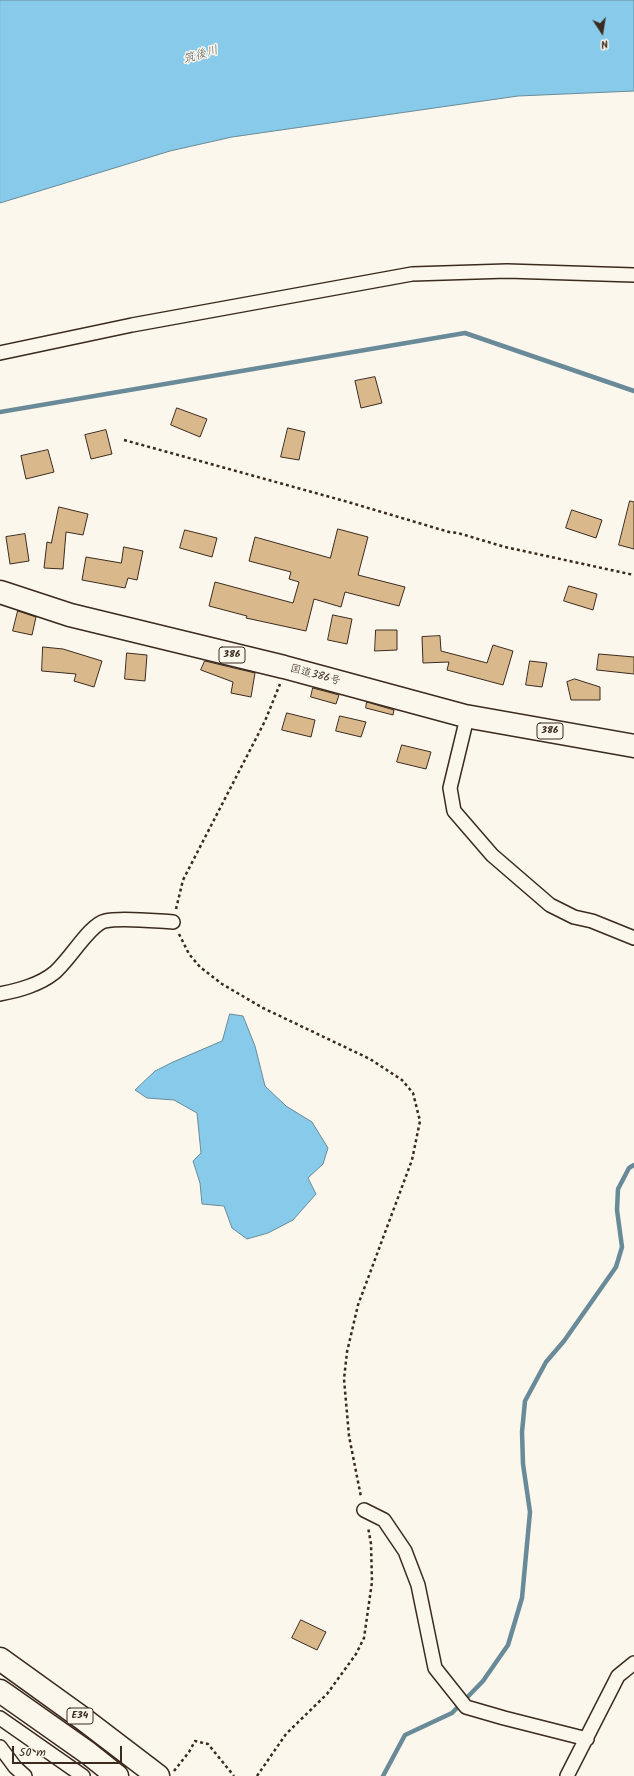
<!DOCTYPE html>
<html>
<head>
<meta charset="utf-8">
<style>
  body { margin:0 }
  #map { position:relative; width:634px; height:1776px; overflow:hidden; background:#fbf7ec; font-family:Kalam,sans-serif }
  canvas { display:block }
  .north { position:absolute; left:582px; top:12px; width:40px; height:40px; -webkit-text-stroke:3px #fbf7ec; paint-order:stroke; rotate:168deg; font-size:11px; font-weight:700; line-height:16px; text-align:center; color:#3b2a1e }
  .north::after { content:''; display:block; margin:auto; width:14px; height:18px; background:#3b2a1e; clip-path:polygon(50% 0,100% 100%,50% 72%,0 100%) }
  .scale { position:absolute; left:12px; top:1746px; width:110px; height:18px; box-sizing:border-box; border:2px solid #3b2a1e; border-top:0; padding-left:5px; font-size:12px; line-height:14px; white-space:nowrap; color:#3b2a1e; -webkit-text-stroke:3px #fbf7ec; paint-order:stroke }
</style>
</head>
<body>
<div id="map">
<canvas width="634" height="1776"></canvas>
<div class="north">N</div>
<div class="scale">50 m</div>
</div>
<script>
const g = document.querySelector('canvas').getContext('2d');
g.lineJoin = 'round';
function paint(path, color) {
  g.fillStyle = color;
  g.fill(path, 'evenodd');
}
function stroke(path, color, width, dash) {
  g.strokeStyle = color;
  g.lineWidth = width;
  g.lineCap = dash ? 'butt' : 'round';
  g.setLineDash(dash || []);
  g.stroke(path);
}
function drawText(font, color, halo, rows, align = 'center') {
  g.font = font + ' Kalam,"Klee One",sans-serif';
  g.lineWidth = 3;
  g.setLineDash([]);
  g.textBaseline = 'middle';
  g.strokeStyle = halo;
  g.fillStyle = color;
  for (const [text, x, y, turn = 0] of rows) {
    g.save();
    g.translate(x, y);
    g.rotate((+turn || 0) * Math.PI / 180);
    g.textAlign = isNaN(turn) ? turn : align;
    if (halo) g.strokeText(text, 0, 0);
    g.fillText(text, 0, 0);
    g.restore();
  }
}
const water = new Path2D(`
  M0,0H634V91L518,96L232,137L170,151L0,203Z
  M230,1014L243,1016L255,1046L265,1086L286,1106L312,1122L328,1148L323,1164L308,1178L316,1194L293,1220L268,1233L247,1239L232,1228L224,1206L202,1204L200,1183L193,1161L201,1153L197,1113L174,1100L147,1098L135,1090L155,1071L173,1062L222,1041Z`);
const stream = new Path2D(`
  M0,412L465,333L634,391
  M383,1776L405,1735L452,1713L483,1681L508,1645L522,1598L530,1512L523,1464L522,1432L525,1401L546,1362L564,1341L616,1267L622,1247L617,1210L618,1189L629,1168L634,1165`);
const building = new Path2D(`
  M375,377L382,403L361,408L355,381Z
  M177,408L207,419L200,437L171,425Z
  M288,428L305,432L299,460L281,457Z
  M106,430L112,454L91,459L85,435Z
  M48,450L54,472L26,479L21,456Z
  M630,501L634,502V549L619,545Z
  M59,507L88,514L83,535L66,532L63,569L44,568L47,542L51,543Z
  M572,510L602,520L596,538L566,528Z
  M338,529L368,537L358,575L405,587L399,606L345,592L341,607L314,599L306,631L246,618L247,616L209,606L215,582L293,603L299,582L289,579L291,572L249,561L255,537L330,558Z
  M185,530L217,538L212,557L180,548Z
  M25,534L29,561L10,564L6,537Z
  M124,547L143,551L137,580L128,578L125,588L82,580L86,557L121,563Z
  M569,586L597,594L593,610L564,601Z
  M18,611L36,617L32,635L13,631Z
  M333,615L352,619L347,644L328,640Z
  M376,630H397V650L375,651Z
  M440,636L441,651L487,663L493,645L513,651L503,685L447,670L449,662L423,663L422,637Z
  M43,647L63,649L102,661L94,687L74,681L76,674L42,671Z
  M127,653L147,655L145,681L125,679Z
  M599,654L634,657V674L597,670Z
  M205,661L255,673L251,697L231,693L233,682L201,670Z
  M530,661L547,663L542,687L526,685Z
  M575,679L600,687V700H571L567,682Z
  M313,688L339,695L336,704L311,697Z
  M367,702L394,710L393,715L366,708Z
  M287,713L315,720L311,737L282,730Z
  M340,716L366,722L361,737L336,731Z
  M402,745L431,752L426,769L397,762Z
  M301,1620L326,1632L317,1650L292,1638Z`);
const path = new Path2D(`
  M124,440L348,502L449,532L458,533L505,547L634,575
  M176,909L183,880L265,721L280,684
  M179,934L189,954L200,967L222,984L263,1008L370,1059L402,1080L413,1093L420,1121L412,1160L358,1305L347,1352L344,1379L349,1436L361,1497
  M174,1771L189,1752L195,1741L208,1744L234,1776
  M257,1776L286,1734L327,1694L356,1654L364,1638L372,1582L371,1544L368,1527`);
const minor = new Path2D(`
  M0,353L132,325L412,274L507,271L634,275
  M465,716V726L450,788L454,811L492,855L550,905L574,917L592,921L634,938
  M0,994C19,990 39,985 54,973C69,961 90,924 105,921C121,917 155,921 173,922
  M364,1510L384,1520L405,1551L418,1585L435,1668L466,1707L504,1718L587,1739
  M0,1718L83,1776
  M0,1747L15,1767L25,1776
  M567,1776L618,1676L634,1663`);
const trunk = new Path2D(`
  M0,592L70,615L284,667L465,716L634,746`);
const motorway = new Path2D(`
  M0,1659L82,1718L158,1776
  M0,1691L88,1753L117,1776`);
const shields = [
  [232,655,26],
  [550,731,26],
  [80,1716,26]
];
const shieldNames = [
  ["386",232,655],
  ["386",550,731],
  ["E34",80,1716]
];
const streetNames = [
  ["国道386号",315,676,15]
];
const waterNames = [
  ["筑後川",201,56,-16]
];
paint(water, '#88caea');
stroke(water, '#698a98', 1);
stroke(stream, '#698a98', 4.5);
paint(building, '#d9b98c');
stroke(building, '#3b2a1e', 1);
stroke(minor, '#3b2a1e', 16);
stroke(trunk, '#3b2a1e', 25);
stroke(motorway, '#3b2a1e', 25);
stroke(path, '#3b2a1e', 2.5, [3, 3]);
stroke(minor, '#fbf7ec', 13);
stroke(trunk, '#fbf7ec', 22);
stroke(motorway, '#fbf7ec', 22);
for (const [x, y, w] of shields) {
  const box = new Path2D();
  box.roundRect(x - w / 2, y - 8, w, 16, 3);
  g.fillStyle = '#fbf7ec';
  g.fill(box);
  stroke(box, '#3b2a1e', 1);
}
drawText('bold 10px', '#3b2a1e', null, shieldNames);
drawText('11px', '#3b2a1e', '#fbf7ec', streetNames);
drawText('italic 12px', '#525a5b', '#fbf7ec', waterNames);
</script>
</body>
</html>
